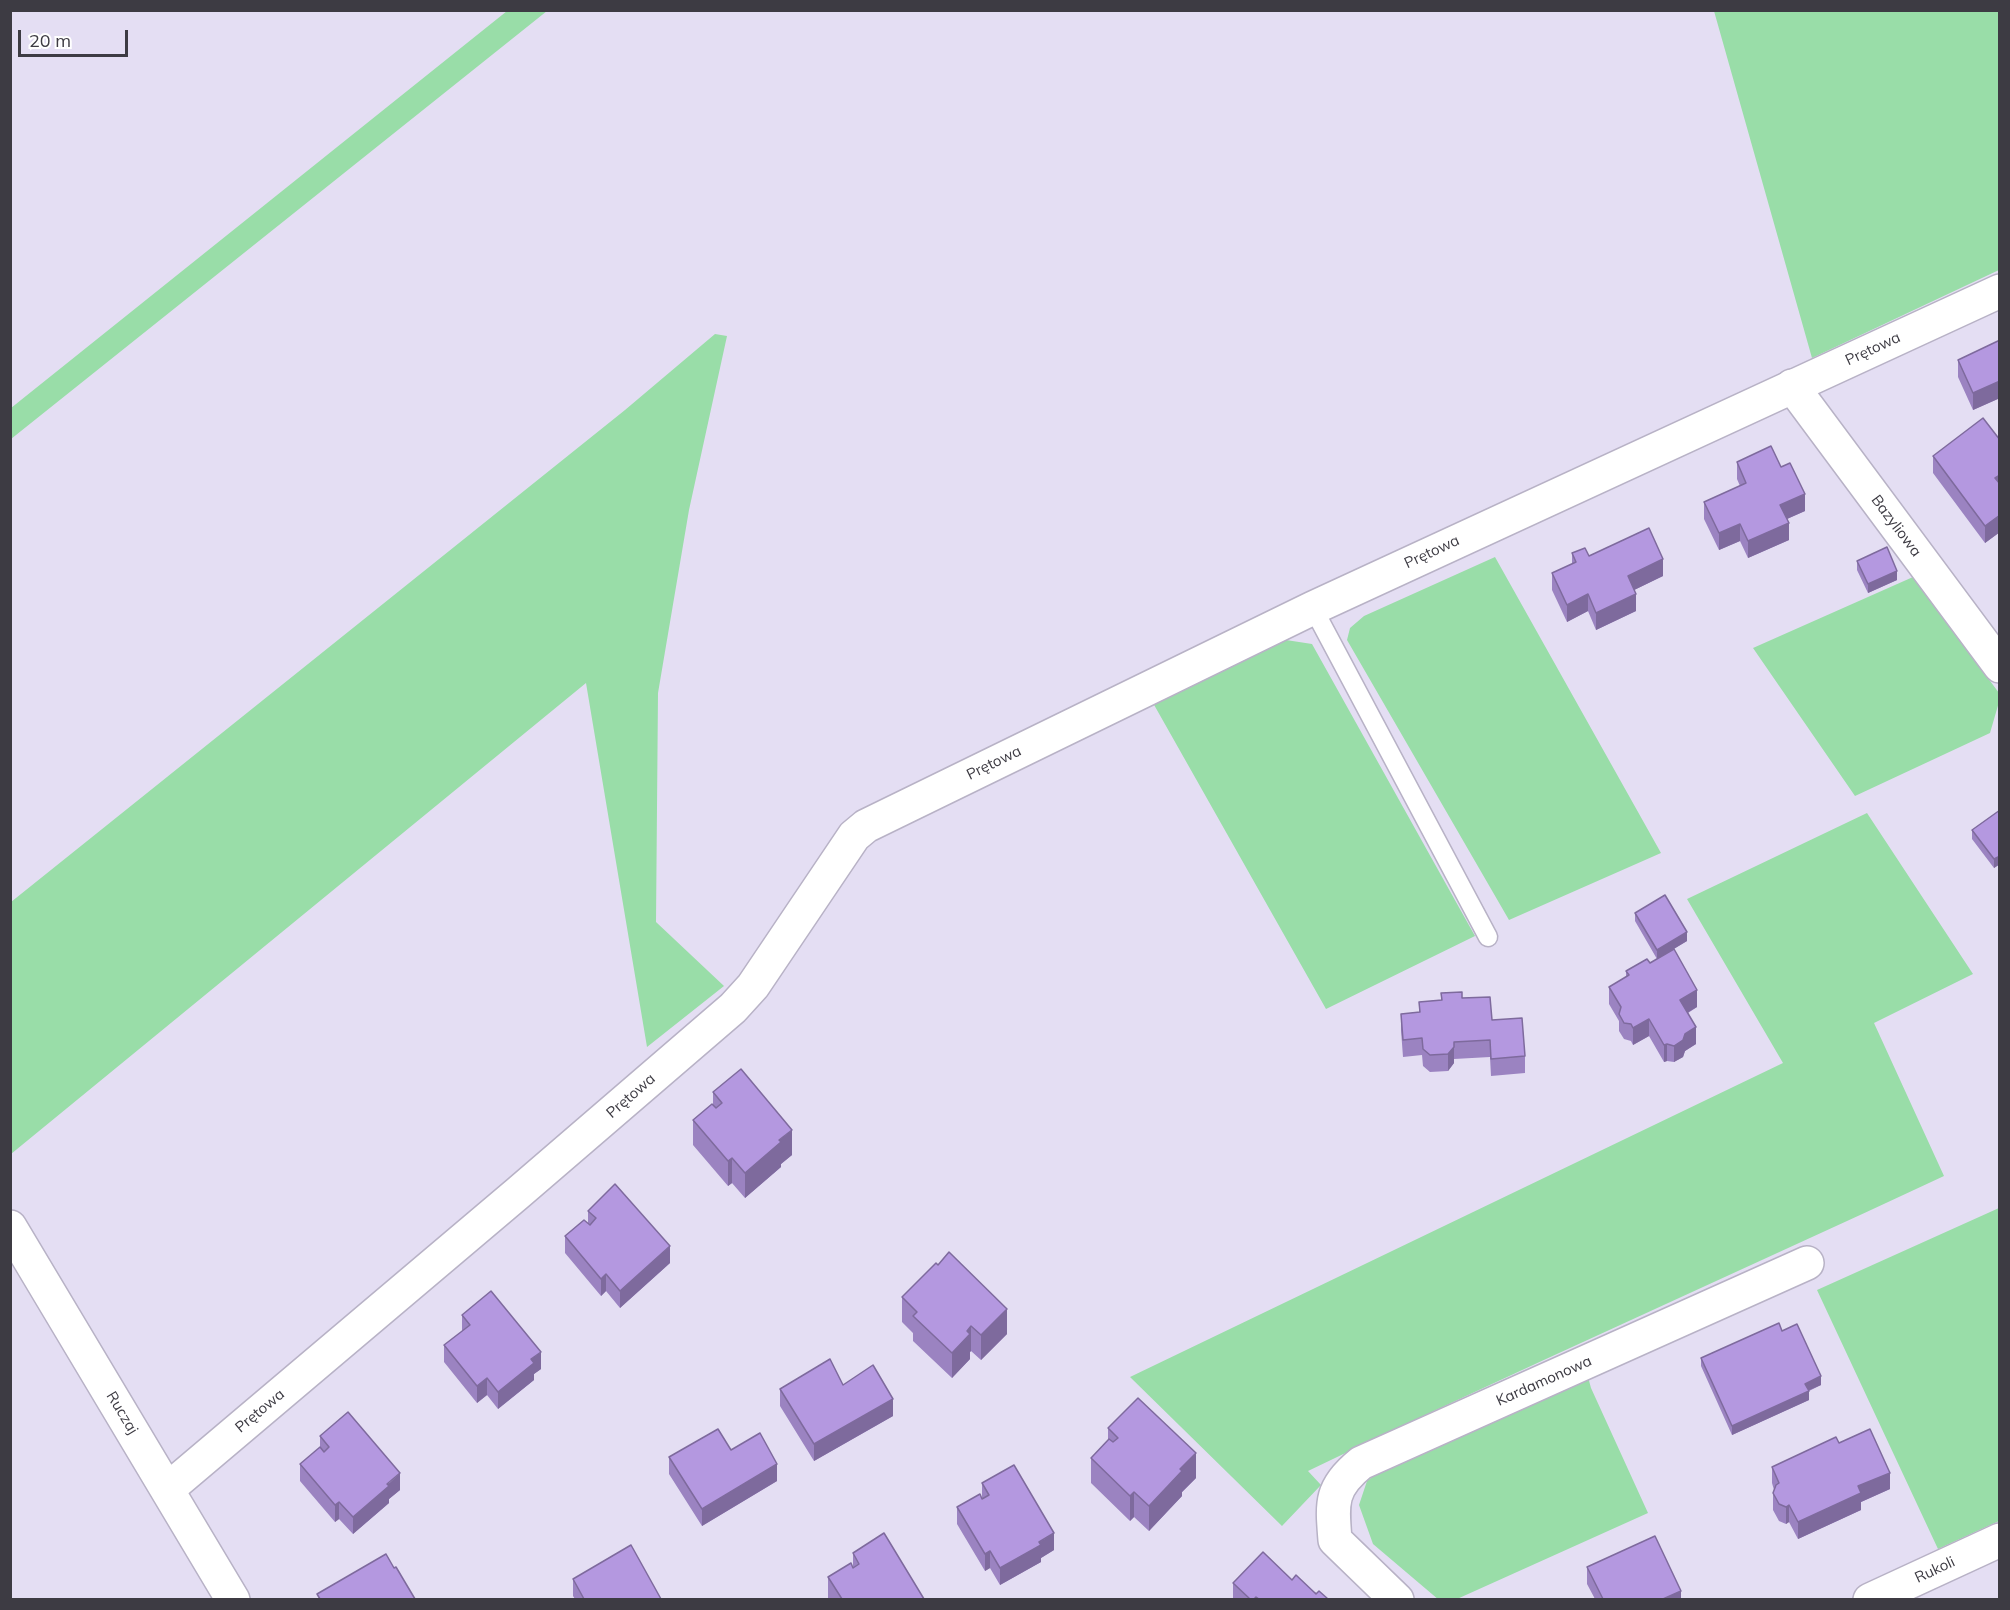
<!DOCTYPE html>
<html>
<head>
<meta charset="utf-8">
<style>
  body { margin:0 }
  #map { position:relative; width:2010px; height:1610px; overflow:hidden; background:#e4def3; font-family:Mulish,sans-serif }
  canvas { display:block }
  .frame { position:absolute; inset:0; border:12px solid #3d3b43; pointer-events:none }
  .scale { position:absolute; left:18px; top:30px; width:110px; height:27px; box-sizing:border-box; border:3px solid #3d3b43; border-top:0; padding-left:8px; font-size:18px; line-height:21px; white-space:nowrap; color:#3d3b43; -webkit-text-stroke:4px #fff; paint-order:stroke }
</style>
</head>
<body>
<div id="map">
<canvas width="2010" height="1610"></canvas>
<div class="frame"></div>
<div class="scale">20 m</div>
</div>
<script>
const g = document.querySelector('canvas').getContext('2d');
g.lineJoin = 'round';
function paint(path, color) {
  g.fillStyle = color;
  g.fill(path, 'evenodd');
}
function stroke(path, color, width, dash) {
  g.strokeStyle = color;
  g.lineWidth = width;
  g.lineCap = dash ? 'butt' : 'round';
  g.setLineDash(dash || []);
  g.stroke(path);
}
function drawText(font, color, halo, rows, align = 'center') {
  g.font = font + ' Mulish,sans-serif';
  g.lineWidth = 4.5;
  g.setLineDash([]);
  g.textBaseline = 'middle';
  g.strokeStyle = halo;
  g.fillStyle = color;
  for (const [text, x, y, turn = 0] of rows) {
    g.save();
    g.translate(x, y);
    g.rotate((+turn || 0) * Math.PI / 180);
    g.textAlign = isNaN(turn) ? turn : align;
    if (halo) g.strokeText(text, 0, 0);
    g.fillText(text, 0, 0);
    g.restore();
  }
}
const green = new Path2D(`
  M507,11H547L11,439V408Z
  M1714,11H1999V270L1812,358Z
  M715,334L727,336L689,510L658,693L656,922L724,986L647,1047L586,683L11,1154V902L625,410Z
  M1495,557L1661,853L1509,920L1347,640L1350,628L1364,616Z
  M1913,577L1999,693V702L1990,733L1855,796L1753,648Z
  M1286,640L1312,644L1475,936L1326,1009L1153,703Z
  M1867,813L1973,974L1874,1023L1944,1176C1732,1275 1519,1369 1308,1471L1321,1485L1282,1526L1130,1377L1783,1063L1687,899Z
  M1999,1208V1521L1938,1549L1817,1290Z
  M1588,1377L1591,1388L1648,1513L1457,1599L1439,1600L1373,1544L1359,1505L1367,1481L1389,1464Z`);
const lane = new Path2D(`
  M1313,608L1488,937`);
const street = new Path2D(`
  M1792,386L2000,666
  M1397,1600L1335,1540C1332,1503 1330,1488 1361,1463L1807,1263
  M1870,1600L2000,1540`);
const secondary = new Path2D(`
  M10,1227L233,1600
  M168,1489L518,1193L733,1008L753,986L854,836L866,826L1313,608L2000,291`);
const wall = new Path2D(`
  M2000,340V398L1973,410L1958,377V360Z
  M2000,440V532L1985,543L1933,473V456Z
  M1737,462L1781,467L1805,511L1787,519L1789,540L1748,558L1740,541L1719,550L1704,519V502L1740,486L1737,479Z
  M1572,553L1589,556L1663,576L1634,590L1636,611L1596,630L1588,611L1567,622L1552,590V573L1572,564Z
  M1857,561L1897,580L1868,593L1857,570Z
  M2000,810V864L1994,868L1972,839V830Z
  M1635,913L1687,941L1657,959L1635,921Z
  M1650,963L1697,1007L1688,1013L1696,1044L1685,1051L1683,1057L1674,1062L1667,1061L1664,1062L1649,1036L1633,1045L1631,1041L1624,1039L1619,1031V1021L1609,1004V987L1626,977V971Z
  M1441,993L1462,998L1492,1020L1525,1056V1073L1491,1076L1490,1057L1454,1059V1063L1448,1071L1430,1072L1423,1066L1422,1055L1403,1057L1401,1030V1014L1419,1012V1002L1441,1000Z
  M713,1092L792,1155L781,1164V1167L745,1198L732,1183L728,1186L693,1145V1120L713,1104Z
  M588,1211L670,1263L620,1308L606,1291L601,1296L565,1253V1236L588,1224Z
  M902,1297L1007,1334L981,1360L971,1351L970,1352V1359L952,1378L913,1341V1333L902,1322Z
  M462,1315L541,1369L534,1374V1380L498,1409L487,1395L477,1403L444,1362V1345L462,1332Z
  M1782,1331L1821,1385L1809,1391V1400L1732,1435L1701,1366V1358Z
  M843,1385L893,1416L814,1461L780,1406V1389Z
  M1108,1428L1196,1478L1182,1492V1496L1149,1531L1134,1517L1130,1521L1091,1483V1458L1108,1440Z
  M320,1436L400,1490L389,1499V1503L353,1534L339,1519L335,1522L300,1481V1464L320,1448Z
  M1839,1443L1890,1489L1861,1502V1510L1798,1539L1789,1522L1786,1524L1779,1521L1773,1510V1493L1774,1490L1772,1483V1467Z
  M669,1457L777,1481L702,1526L669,1474Z
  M982,1483L1054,1550L1041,1558V1562L1000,1585L990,1568L985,1571L957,1524V1507L982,1498Z
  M853,1553L924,1599H828V1577L853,1566Z
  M1587,1567L1681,1599H1595L1587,1584Z
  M573,1579L661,1599H575L573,1596Z
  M1292,1580L1328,1599H1233V1583Z`);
const shadedWall = new Path2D(`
  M2000,381V398L1973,410V393Z
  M2000,475V492L1995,478Z
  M1805,494V511L1780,522V505Z
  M2000,515V532L1985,543V526Z
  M1789,523V540L1748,558V541Z
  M1740,524V541L1719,550V533Z
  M1663,559V576L1628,593V576Z
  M1897,571V580L1868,593V584Z
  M1588,594V611L1567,622V605Z
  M1636,594V611L1596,630V613Z
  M2000,856V864L1994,868V859Z
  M1687,932V941L1657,959V950Z
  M1697,990V1007L1680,1017V1000Z
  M1649,1019V1036L1633,1045V1028Z
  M1696,1027V1044L1685,1051L1683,1057L1674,1062V1046L1685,1034Z
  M1667,1044V1061L1664,1062V1045Z
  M1454,1047V1063L1448,1071V1054Z
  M792,1130V1155L781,1164V1167L745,1198V1173L779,1140Z
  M732,1158V1183L728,1186V1161Z
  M670,1246V1263L620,1308V1291Z
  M606,1274V1291L601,1296V1279Z
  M1007,1309V1334L981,1360V1335Z
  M971,1326V1351L970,1352V1359L952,1378V1353L967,1331Z
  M541,1352V1369L534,1374V1380L498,1409V1392L531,1359Z
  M1821,1376V1385L1805,1392V1384Z
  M487,1378V1395L477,1403V1386Z
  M1809,1391V1400L1732,1435V1426Z
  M893,1399V1416L814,1461V1444Z
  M1196,1453V1478L1182,1492V1496L1149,1531V1506L1180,1469Z
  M777,1464V1481L702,1526V1509Z
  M400,1473V1490L389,1499V1503L353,1534V1517Z
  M1890,1473V1489L1861,1502V1510L1798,1539V1522L1858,1486Z
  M1134,1492V1517L1130,1521V1496Z
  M339,1502V1519L335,1522V1505Z
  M1789,1505V1522L1786,1524V1507Z
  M1054,1533V1550L1041,1558V1562L1000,1585V1568Z
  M990,1551V1568L985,1571V1554Z
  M1681,1591V1599H1663Z`);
const building = new Path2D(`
  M2000,340V381L1973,393L1958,360Z
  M1983,418L2000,440V475L1995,478L2000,484V515L1985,526L1933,456Z
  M1771,446L1781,467L1790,463L1805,494L1780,505L1789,523L1748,541L1740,524L1719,533L1704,502L1746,483L1737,462Z
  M1649,528L1663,559L1628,576L1636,594L1596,613L1588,594L1567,605L1552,573L1576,562L1572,553L1585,548L1589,556Z
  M1887,547L1897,571L1868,584L1857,561Z
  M2000,810V856L1994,859L1972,830Z
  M1665,895L1687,932L1657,950L1635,913Z
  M1674,949L1697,990L1680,1000L1696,1027L1685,1034L1683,1040L1674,1046L1667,1044L1664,1045L1649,1019L1633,1028L1631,1024L1624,1023L1619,1014L1621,1007L1609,987L1629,975L1626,971L1647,959L1650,963Z
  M1462,992V998L1490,997L1492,1020L1522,1018L1525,1056L1491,1059L1490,1040L1454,1042V1047L1448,1054L1430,1055L1423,1049L1422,1038L1403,1040L1401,1014L1420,1012L1419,1002L1442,1000L1441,993Z
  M741,1069L792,1130L779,1140L781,1142L745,1173L732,1158L728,1161L693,1120L712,1104L716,1108L722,1103L713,1092Z
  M615,1184L670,1246L620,1291L606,1274L601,1279L565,1236L584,1220L590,1225L596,1218L588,1211Z
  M949,1252L1007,1309L981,1335L971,1326L967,1331L970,1334L952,1353L913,1316L917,1312L902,1297L936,1263L938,1265Z
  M491,1291L541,1352L531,1359L534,1363L498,1392L487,1378L477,1386L444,1345L470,1325L462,1315Z
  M1779,1323L1782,1331L1797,1324L1821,1376L1805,1384L1809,1391L1732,1426L1701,1358Z
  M830,1359L843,1385L873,1365L893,1399L814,1444L780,1389Z
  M1138,1398L1196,1453L1180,1469L1182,1471L1149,1506L1134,1492L1130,1496L1091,1458L1109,1439L1113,1442L1118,1438L1108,1428Z
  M348,1412L400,1473L387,1484L389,1486L353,1517L339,1502L335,1505L300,1464L320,1447L324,1452L329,1447L320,1436Z
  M718,1429L731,1450L760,1433L777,1464L702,1509L669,1457Z
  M1870,1429L1890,1473L1858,1486L1861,1493L1798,1522L1789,1505L1786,1507L1779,1504L1773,1493L1776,1485L1779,1483L1772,1467L1836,1437L1839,1443Z
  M1014,1465L1054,1533L1039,1542L1041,1545L1000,1568L990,1551L985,1554L957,1507L980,1494L982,1499L989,1495L982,1483Z
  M884,1533L924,1599H842L828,1577L851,1563L853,1568L859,1564L853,1553Z
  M1655,1536L1681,1591L1663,1599H1603L1587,1567Z
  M631,1545L661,1599H584L573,1579Z
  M1263,1552L1292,1580L1296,1575L1316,1594L1319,1591L1328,1599H1259L1256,1597L1254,1599H1250L1233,1583Z
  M386,1554L394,1568L396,1567L415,1599H320L317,1594Z`);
const streetNames = [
  ["Prętowa",1873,349,-25],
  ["Bazyliowa",1896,526,53],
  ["Prętowa",1432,552,-25],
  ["Prętowa",994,763,-26],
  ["Prętowa",631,1096,-41],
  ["Kardamonowa",1544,1381,-24],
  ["Prętowa",260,1411,-40],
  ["Ruczaj",122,1413,59],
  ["Rukoli",1935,1570,-25]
];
paint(green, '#99dda8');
stroke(lane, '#b8b2c6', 21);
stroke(street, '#b8b2c6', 36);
stroke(secondary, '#b8b2c6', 36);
stroke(lane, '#fff', 18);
stroke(street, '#fff', 33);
stroke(secondary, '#fff', 33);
paint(wall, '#9b83c1');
paint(shadedWall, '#7e6a9d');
paint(building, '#b498e0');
stroke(building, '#7e6a9d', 1.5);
drawText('15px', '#3d3b43', '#fff', streetNames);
</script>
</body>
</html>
